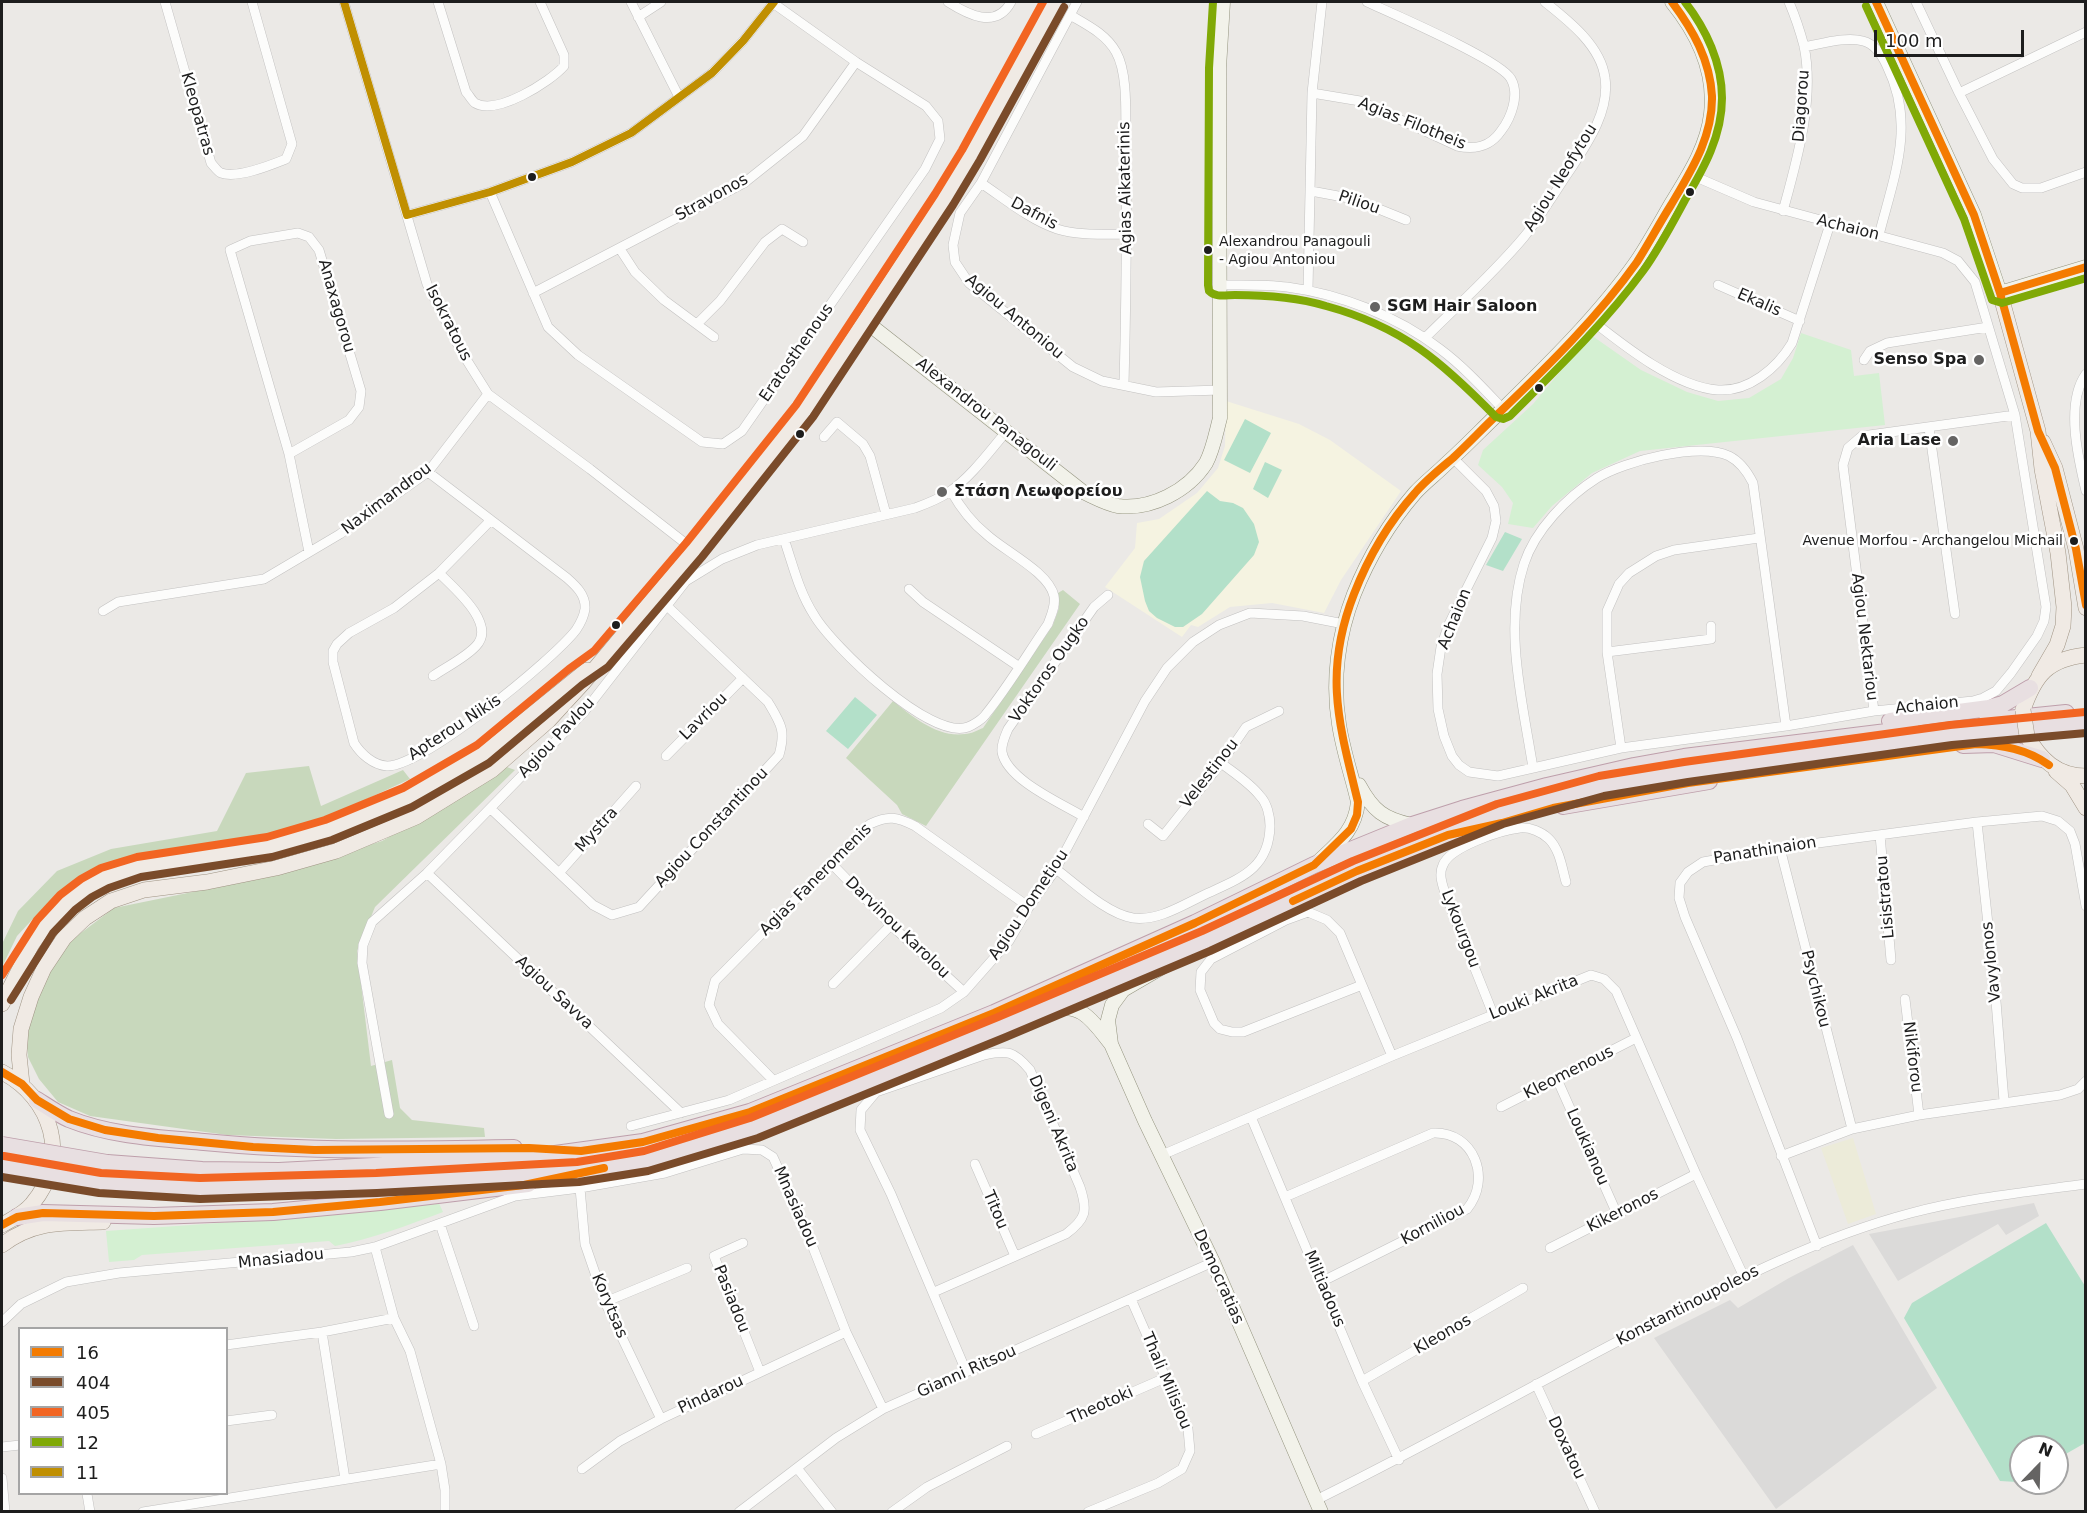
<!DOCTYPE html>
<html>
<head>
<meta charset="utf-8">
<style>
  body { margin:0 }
  #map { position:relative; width:2087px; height:1513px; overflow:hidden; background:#ebe9e6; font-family:"DejaVu Sans",sans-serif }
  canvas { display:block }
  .frame { position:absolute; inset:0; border:3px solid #1d1d1d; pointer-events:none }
  .legend { position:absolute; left:18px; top:1327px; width:210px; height:168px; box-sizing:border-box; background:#fff; border:2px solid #a5a5a5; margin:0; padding:8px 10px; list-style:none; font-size:18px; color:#1d1d1d }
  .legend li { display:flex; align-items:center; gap:12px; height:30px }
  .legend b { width:30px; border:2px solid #a5a5a5 }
  .north { position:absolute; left:2009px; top:1435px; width:60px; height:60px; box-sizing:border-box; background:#fff; border:2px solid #a5a5a5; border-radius:50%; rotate:23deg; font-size:16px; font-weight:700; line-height:24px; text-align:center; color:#1d1d1d }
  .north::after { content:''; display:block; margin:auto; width:21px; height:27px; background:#656463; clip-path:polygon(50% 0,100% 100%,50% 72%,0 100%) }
  .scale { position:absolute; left:1874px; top:30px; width:150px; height:27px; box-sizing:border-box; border:3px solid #1d1d1d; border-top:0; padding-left:8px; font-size:18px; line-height:21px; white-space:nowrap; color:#1d1d1d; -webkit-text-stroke:4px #fff; paint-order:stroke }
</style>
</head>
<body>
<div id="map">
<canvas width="2087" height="1513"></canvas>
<div class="frame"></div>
<ul class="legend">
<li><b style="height:8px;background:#f47b01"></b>16</li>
<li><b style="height:8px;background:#7a4b2a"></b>404</li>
<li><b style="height:8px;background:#f26522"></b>405</li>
<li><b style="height:8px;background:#80a906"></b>12</li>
<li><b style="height:8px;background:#c08f01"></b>11</li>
</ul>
<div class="north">N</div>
<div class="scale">100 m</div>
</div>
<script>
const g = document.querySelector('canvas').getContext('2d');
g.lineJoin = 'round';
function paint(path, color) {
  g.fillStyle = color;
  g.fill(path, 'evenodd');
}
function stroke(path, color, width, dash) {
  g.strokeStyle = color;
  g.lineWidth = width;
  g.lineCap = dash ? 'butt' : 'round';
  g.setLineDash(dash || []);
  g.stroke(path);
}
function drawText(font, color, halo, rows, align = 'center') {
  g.font = font + ' "DejaVu Sans",sans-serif';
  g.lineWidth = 5;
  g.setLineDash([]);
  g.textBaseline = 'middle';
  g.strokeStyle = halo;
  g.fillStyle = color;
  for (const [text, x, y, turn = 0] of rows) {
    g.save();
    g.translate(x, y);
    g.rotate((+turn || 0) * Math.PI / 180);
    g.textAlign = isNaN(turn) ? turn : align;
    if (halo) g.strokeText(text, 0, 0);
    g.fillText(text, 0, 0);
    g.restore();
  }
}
const education = new Path2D(`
  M1226,401L1299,424L1330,440L1401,491L1341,580L1324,613L1272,603L1230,607L1198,627L1191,625L1182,637L1105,587L1135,548L1137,523L1159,519L1197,493L1218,468L1225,446Z`);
const farmland = new Path2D(`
  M1853,1138L1876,1214L1848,1224L1821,1148Z`);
const forest = new Path2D(`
  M1063,590L1080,604L926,826L902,814L897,805L846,758L893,701C913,717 938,738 965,734C971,734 978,730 983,728L1053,625L1059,608L1058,593Z
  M309,766L321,806L403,770L410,779L315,823L99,869L57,893L17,936L2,967V944L18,911L57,871L111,849L217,831L246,773Z
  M504,766L515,770L375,907L357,951L371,1066L392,1060L400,1108L412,1120L484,1128L485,1137L336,1139L227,1135L90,1116L58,1102L39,1079L28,1057L26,1033L41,987L61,948L114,908L266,877L382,841L439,809Z`);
const park = new Path2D(`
  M1801,333L1851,350L1854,376L1879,373L1885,425L1640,451L1592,473L1552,506L1533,528L1508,524L1513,503L1502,487L1478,465L1483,450L1533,404L1591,335L1641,370L1687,392L1718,401L1749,398L1781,379L1793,358Z
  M437,1199L443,1212C408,1225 372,1239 335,1246L329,1241L142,1255L134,1260L109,1262L106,1231L317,1216Z`);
const pitch = new Path2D(`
  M1245,419L1271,433L1250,473L1224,460Z
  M1265,462L1282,470L1268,498L1253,489Z
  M1207,491L1220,501L1233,503L1243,508L1254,524L1259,542L1254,555L1202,614L1183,627H1175L1157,618L1149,611L1145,601L1140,577L1144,561Z
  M1505,532L1522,539L1503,571L1486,565Z
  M855,697L877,715L848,749L826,731Z
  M2046,1223L2085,1286V1443L2057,1459V1447H2021V1480L2017,1482L2000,1481L1904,1318L1912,1303Z`);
const parking = new Path2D(`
  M2034,1203L2039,1216L2006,1235L1998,1224L1898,1281L1869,1234Z
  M1853,1245L1937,1388L1776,1509L1654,1338L1730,1300L1738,1308L1789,1278Z`);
const pier = new Path2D(`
  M2,1159L99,1175L102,1195L23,1185L2,1180Z`);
const street = new Path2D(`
  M165,2L211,163C214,166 217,171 221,173C237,179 271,165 286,159L292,144L252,2
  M344,2L427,284L461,351L488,394L590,469L694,550
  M438,2L466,92C469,95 472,101 475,103C496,116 550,82 564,66V55L540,2
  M631,2L679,97
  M948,2C967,14 996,30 1011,2
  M1077,2L981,183L960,213L953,245L955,262L969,283L1073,367L1102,381L1156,392L1221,390
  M1916,2L1959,93L1993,159L2013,184L2022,188H2041L2086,172
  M1070,15C1087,25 1106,34 1116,52C1129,75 1125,120 1126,147C1127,227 1126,306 1124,385
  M638,17L661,2
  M1804,47C1821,44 1846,36 1863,41C1875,44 1882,55 1887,66C1916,125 1894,176 1879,235
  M1312,93L1360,101L1457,146C1475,150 1490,147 1501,131C1511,118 1520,95 1511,79C1501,60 1393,14 1367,2
  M1959,93L2086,32
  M981,183C1005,199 1030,220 1057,229C1079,236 1105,234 1127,234
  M1311,191L1354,199L1406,220
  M490,192L548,327L578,355L702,442L723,444L742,431L925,169L940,139L938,121L926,106L856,62L773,3
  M1783,211C1797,160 1815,99 1804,46C1800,31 1795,16 1789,2
  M407,215L490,192L572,162L631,133L712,73L743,41L774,2
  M620,249L635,272L664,300L714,337
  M1218,285C1241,285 1265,284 1287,287C1340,294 1397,316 1440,349C1463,366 1483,388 1503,409
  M1718,285L1800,321
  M1308,290L1312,93L1322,2
  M533,293L744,183L803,136L856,62
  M1590,319C1623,345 1675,387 1718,390C1749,392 1777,368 1792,343L1830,224
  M697,324L720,301L765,242L782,229L803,242
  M1425,338C1458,305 1494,273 1524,237C1541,216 1555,192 1570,170C1587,144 1610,111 1605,78C1601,46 1569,21 1545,2
  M1864,360L1870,351L1887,343L1988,327
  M2086,374C2065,403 2078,458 2086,491
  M1929,428L1955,614
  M824,437L837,422L863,444L870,456L886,514
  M289,454L349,420L359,407L361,391L319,250L309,237L298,233L250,241L230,250L289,454L309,552
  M1453,458L1486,491L1494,506L1496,521L1492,538L1449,624L1441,647L1437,674L1438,709L1444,736L1452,756L1459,765L1469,772L1498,776L1621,748L1786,726L1874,711L1973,701L1983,698L1996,691L2011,673L2037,636L2044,621L2046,607L2015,415L1975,282L1958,261L1943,253L1754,202L1689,174
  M428,472L567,578C576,586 586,595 585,609C584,616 580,624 576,630C553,660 422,767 387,766C373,765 361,754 354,743L333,662V651L337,644L349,633L394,608L439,573L490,521
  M784,539C793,565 799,592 814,615C832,646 931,741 968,727C973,725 983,719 986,714C1008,687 1028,653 1048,624C1051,615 1056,606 1054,596C1049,572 1004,551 986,534C971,522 960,507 951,491
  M909,589L923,602L1018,666
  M103,611L118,602L264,579L340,534L428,472L488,394
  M1607,652L1711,639V626
  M433,676C446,667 465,658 476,646C497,624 455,589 439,573
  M1874,711L1843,465L1848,448L1862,436L2015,415
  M1621,748L1607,652V611L1619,584L1629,573L1656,556L1674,550L1759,538
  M666,756L743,678
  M1533,768C1523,704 1503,628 1524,564C1535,530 1567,497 1597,478C1624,461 1699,442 1729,456C1741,462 1748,473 1753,483L1786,726
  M491,809L593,905L612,915L639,907L779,755C786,730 781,724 768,702L666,605
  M1084,817C1061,803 1007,780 1002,752C1001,744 1005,736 1008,729L1094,607L1108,595
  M1977,822L1995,989L2004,1101
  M1148,824L1163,836L1221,763L1246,727L1279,711
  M1880,835L1891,960
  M1780,848L1852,1129
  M831,863L891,925L964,992
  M1056,869C1077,885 1107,914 1133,918C1158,921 1181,906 1202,896C1237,879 1269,871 1270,826C1270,816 1267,803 1260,796C1250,783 1234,773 1221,763
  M427,873L681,1113
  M559,873L636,786
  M833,984L891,925
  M1362,985L1243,1032H1232L1220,1029L1214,1023L1200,990L1201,972L1211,959L1286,920L1308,912L1327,920L1340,933L1392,1056
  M1905,999L1919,1115
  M1493,1014L1446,896C1443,886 1438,875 1443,865C1450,847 1501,830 1520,828C1530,827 1542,832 1549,839C1560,850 1562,868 1566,882
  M1557,1079L1617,1214
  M773,1080L718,1024L709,1005L715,981L870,824C889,815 897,817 915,826L1029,907
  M1501,1107L1636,1038
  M389,1114L362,963L363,945L372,922L427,873L584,712L686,581L722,559L757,545L915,508C926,504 939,499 949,492C971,477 989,452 1006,432
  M1251,1117L1362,1381L1399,1460
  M631,1126L729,1100L941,1008L964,992L1009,941L1029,907L1056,869L1145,701L1167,668L1193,642L1219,625L1250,613L1303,616L1344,624
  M1162,1155L1392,1056L1591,975L1604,979L1616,991L1696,1174L1744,1277
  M1781,1156L1852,1129L1919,1115L2060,1095L2078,1089L2086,1081
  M975,1164L1015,1256
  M580,1188L585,1244L605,1302L661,1419
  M1285,1197L1433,1133C1474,1131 1492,1179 1467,1209L1321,1282
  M440,1224L474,1326
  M743,1243L714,1256L760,1372
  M1817,1246L1737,1038L1685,917L1679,898L1680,883L1688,872L1703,862L1780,848L1977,822L2042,816L2058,821L2070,831L2075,844L2086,906
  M375,1247L394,1318L410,1351L441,1464L445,1490V1512
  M1550,1248L1696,1174
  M934,1292L1066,1234C1086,1219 1088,1211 1080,1187L1030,1070C1014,1051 1008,1050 984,1055L876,1092L861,1110L860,1130L891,1194L966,1371
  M605,1302L687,1268
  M2,1322L21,1304L66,1282L119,1273L351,1252L375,1247L515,1196L580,1188L665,1173L743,1149L762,1150L773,1157L807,1232L846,1332L883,1409
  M322,1332L345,1479
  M226,1345L322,1332L394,1318
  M1362,1381L1523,1288
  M1536,1384L1595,1512
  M226,1421L272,1415
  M1036,1434L1165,1378
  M2,1447L20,1445
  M797,1468L832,1512
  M582,1469L620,1441L661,1419L846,1332
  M2,1478L5,1512
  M87,1494L90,1512
  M1316,1500C1430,1444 1540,1381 1653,1323C1736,1280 1820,1237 1911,1213C1968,1198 2027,1192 2086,1184
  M143,1512L441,1464
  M739,1512L836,1438L883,1409L1213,1262
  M892,1512L927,1487L1007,1446
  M1088,1512L1158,1483L1182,1469L1190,1451L1188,1429L1131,1299`);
const secondary = new Path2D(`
  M1876,2L1974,215L2000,293L2086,267
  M865,321L1083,492C1094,497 1106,504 1118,506C1151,510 1188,491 1206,463C1213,450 1216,433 1220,418L1219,68L1223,2
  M1359,785C1373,811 1384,819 1412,825
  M1318,862C1338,843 1355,831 1358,802C1352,776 1343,751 1339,724C1332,681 1338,635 1354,594C1368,559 1390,522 1415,493C1424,483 1436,474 1446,464C1465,447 1482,429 1500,412C1547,366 1600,314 1637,261C1649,243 1660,223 1671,204C1688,176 1707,148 1711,114C1716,71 1698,34 1672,2
  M1178,958L1123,990L1112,1005L1108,1020L1111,1044L1145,1121L1213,1262L1321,1512
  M1051,1011C1081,1000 1094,1023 1111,1044`);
const primary = new Path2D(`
  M2000,293L2038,431L2042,469L2058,553L2064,607L2063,626L2057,645L2039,676
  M2043,442L2055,468L2076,549L2086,608
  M2023,710C2035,675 2048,659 2086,655
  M2027,736C2040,759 2057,776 2086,776
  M2056,771L2072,785L2086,808
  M2,1004L32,944L45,926L68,902L86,888L105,878L139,867L269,847L328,830L408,797L483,754L587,670
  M2,1072C52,1098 71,1158 32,1204C24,1214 12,1219 2,1225
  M22,1084L19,1055L21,1029L31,997L44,968L64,938L85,918L111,901L144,890L207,882L276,868L336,851L416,817L492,770L549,720L583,683L694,550L804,411L865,321L944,200L971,155L1055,2
  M2,1245C34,1220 65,1223 103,1222`);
const highway = new Path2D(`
  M1890,721L1989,708L2003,704L2030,688
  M1987,721L2066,713
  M1963,745L1994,744L2042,759
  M1563,806L1709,781
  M37,1100C48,1107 58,1114 69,1119C111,1136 159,1138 204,1142C307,1152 411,1150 514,1148
  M107,1163L202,1170L279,1171L526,1158L643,1142L750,1112L994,1013L1195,923L1314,865L1412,825L1462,809L1547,786L1634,766L1684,757L1911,729
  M100,1183L200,1189L376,1183L578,1172L646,1161L754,1128L1002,1027L1206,941L1357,871L1500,814L1551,799L1602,786L1686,772L1951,735L2086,722
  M17,1217L43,1213L154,1216L273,1212L380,1202L528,1184`);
const primaryBridge = new Path2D(`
  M2023,710L2027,736`);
const highwayBridge = new Path2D(`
  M2,1145L107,1163
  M2,1166L100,1183`);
const bus1 = new Path2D(`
  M1876,2L1974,215L2000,293L2038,431L2055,468L2076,549L2086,605
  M2000,293L2086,267
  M1293,901L1357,871L1448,835L1502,823L1553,808L1688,783L1976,744C2002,745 2027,749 2049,765
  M2,1072L22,1084L37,1100L69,1119L105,1130L158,1138L253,1147L314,1150L529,1148L581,1151L643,1142L750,1112L994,1013L1195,923L1314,865L1351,829L1357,815L1358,802C1339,724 1323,673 1354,594C1368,558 1389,522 1415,493C1426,480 1440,469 1453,458C1469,443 1484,427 1500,412C1549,365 1598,317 1637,262C1649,243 1659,224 1671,205C1691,171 1713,137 1712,96C1710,60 1693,30 1672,2
  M2,1225L17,1217L43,1213L154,1216L273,1212L380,1202L524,1185L604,1168`);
const bus2 = new Path2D(`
  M11,1000L53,933L75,910L92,897L109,888L141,877L272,857L332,840L412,807L489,763L582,685L608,667L702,557L813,417L953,205L980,160L1064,7
  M2,1177L99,1193L200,1199L377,1193L579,1182L648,1171L758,1138L1006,1037L1210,951L1361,881L1503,824L1604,796L1688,782L1952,745L2086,733`);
const bus3 = new Path2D(`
  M2,975L37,920L60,895L81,879L101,868L137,857L267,837L325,820L403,788L477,745L569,669L594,651L686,543L796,405L935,194L962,150L1043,2
  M4,1156L101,1173L200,1178L376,1173L577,1162L644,1151L750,1118L998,1017L1202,931L1353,861L1497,804L1599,776L1684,762L1950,725L2085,712`);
const bus4 = new Path2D(`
  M1213,2L1209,68L1208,285L1209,291C1216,298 1226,295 1235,295C1266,295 1296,297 1326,306C1403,327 1442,362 1496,417L1503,419L1510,416C1556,370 1604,324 1643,271C1659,249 1672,224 1685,200C1704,168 1722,136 1722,98C1722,63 1706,29 1685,2
  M1866,6L1964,219L1992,300L2002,303L2086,278`);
const bus5 = new Path2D(`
  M344,2L407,215L490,192L572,162L631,133L712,73L743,41L774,2`);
const markers = [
  [532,177,5,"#1d1d1d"],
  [1690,192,5,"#1d1d1d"],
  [1208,250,5,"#1d1d1d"],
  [1375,307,6,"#656463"],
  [1979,360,6,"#656463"],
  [1539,388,5,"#1d1d1d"],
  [800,434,5,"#1d1d1d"],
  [1953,441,6,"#656463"],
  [942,492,6,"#656463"],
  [2074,541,5,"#1d1d1d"],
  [616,625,5,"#1d1d1d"]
];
const busNames = [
  ["Alexandrou Panagouli",1219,242],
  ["- Agiou Antoniou",1219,260],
  ["Avenue Morfou - Archangelou Michail",2063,541,"right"]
];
const streetNames = [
  ["Diagorou",1802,106,-86],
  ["Kleopatras",197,114,74],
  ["Agias Filotheis",1412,124,22],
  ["Agiou Neofytou",1561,178,-58],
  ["Agias Aikaterinis",1126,188,-91],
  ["Stravonos",712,198,-29],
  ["Piliou",1359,203,19],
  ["Dafnis",1034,214,28],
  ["Achaion",1848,228,14],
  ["Ekalis",1759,303,24],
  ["Anaxagorou",336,306,74],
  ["Agiou Antoniou",1014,317,40],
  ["Isokratous",448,323,63],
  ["Eratosthenous",797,353,-55],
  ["Alexandrou Panagouli",986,415,38],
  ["Naximandrou",387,499,-37],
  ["Achaion",1455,619,-68],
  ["Agiou Nektariou",1864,637,83],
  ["Voktoros Ougko",1050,670,-55],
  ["Achaion",1927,706,-6],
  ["Lavriou",704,717,-45],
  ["Apterou Nikis",455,728,-33],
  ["Agiou Pavlou",557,738,-47],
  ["Velestinou",1210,774,-52],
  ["Agiou Constantinou",712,828,-47],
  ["Mystra",597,830,-48],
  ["Panathinaion",1765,851,-9],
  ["Agias Faneromenis",816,880,-45],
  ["Lisistratou",1886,897,-95],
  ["Agiou Dometiou",1029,905,-56],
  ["Darvinou Karolou",897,928,44],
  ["Lykourgou",1460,929,69],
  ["Vavylonos",1992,962,-96],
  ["Psychikou",1815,989,76],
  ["Agiou Savva",554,993,43],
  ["Louki Akrita",1534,998,-22],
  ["Nikiforou",1912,1057,83],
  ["Kleomenous",1569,1073,-27],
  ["Digeni Akrita",1053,1124,67],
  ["Loukianou",1587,1147,66],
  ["Mnasiadou",795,1207,66],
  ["Titou",995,1210,67],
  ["Kikeronos",1623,1211,-27],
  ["Korniliou",1433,1225,-28],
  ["Mnasiadou",281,1259,-6],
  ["Democratias",1218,1277,66],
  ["Miltiadous",1324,1289,67],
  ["Pasiadou",731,1299,68],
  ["Korytsas",609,1306,67],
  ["Konstantinoupoleos",1688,1306,-27],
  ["Kleonos",1443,1335,-30],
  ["Gianni Ritsou",967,1372,-24],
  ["Thali Milisiou",1166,1381,67],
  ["Pindarou",711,1395,-25],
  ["Theotoki",1101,1406,-24],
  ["Doxatou",1566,1448,65]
];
const poiNames = [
  ["SGM Hair Saloon",1387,307],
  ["Senso Spa",1967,360,"right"],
  ["Aria Lase",1941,441,"right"],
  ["Στάση Λεωφορείου",954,492]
];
paint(education, '#f5f3e1');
paint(farmland, '#ecebd9');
paint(forest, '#c8d8bc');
paint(park, '#d4f0d2');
paint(pitch, '#b3e0c9');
paint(parking, '#dbdad9');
paint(pier, '#dcdbda');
stroke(street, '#c2c1c0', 10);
stroke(secondary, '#94947f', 15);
stroke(primary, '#a09484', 16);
stroke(highway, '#be9fab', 18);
stroke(street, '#fcfcfb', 9);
stroke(secondary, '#f2f2ea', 14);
stroke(primary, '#f0eae4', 15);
stroke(highway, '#e8dfe1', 16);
stroke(primaryBridge, '#a09484', 16, []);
stroke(highwayBridge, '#be9fab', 18, []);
stroke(primaryBridge, '#f0eae4', 15);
stroke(highwayBridge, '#e8dfe1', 16);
stroke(bus1, '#f47b01', 8);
stroke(bus2, '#7a4b2a', 8);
stroke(bus3, '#f26522', 8);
stroke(bus4, '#80a906', 8);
stroke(bus5, '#c08f01', 8);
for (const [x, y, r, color] of markers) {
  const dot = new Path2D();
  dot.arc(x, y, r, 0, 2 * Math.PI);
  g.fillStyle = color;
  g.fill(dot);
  stroke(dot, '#fff', 2);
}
drawText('14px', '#1d1d1d', '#fff', busNames, 'left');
drawText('16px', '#1d1d1d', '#fff', streetNames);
drawText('bold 16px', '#1d1d1d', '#fff', poiNames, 'left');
</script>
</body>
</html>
